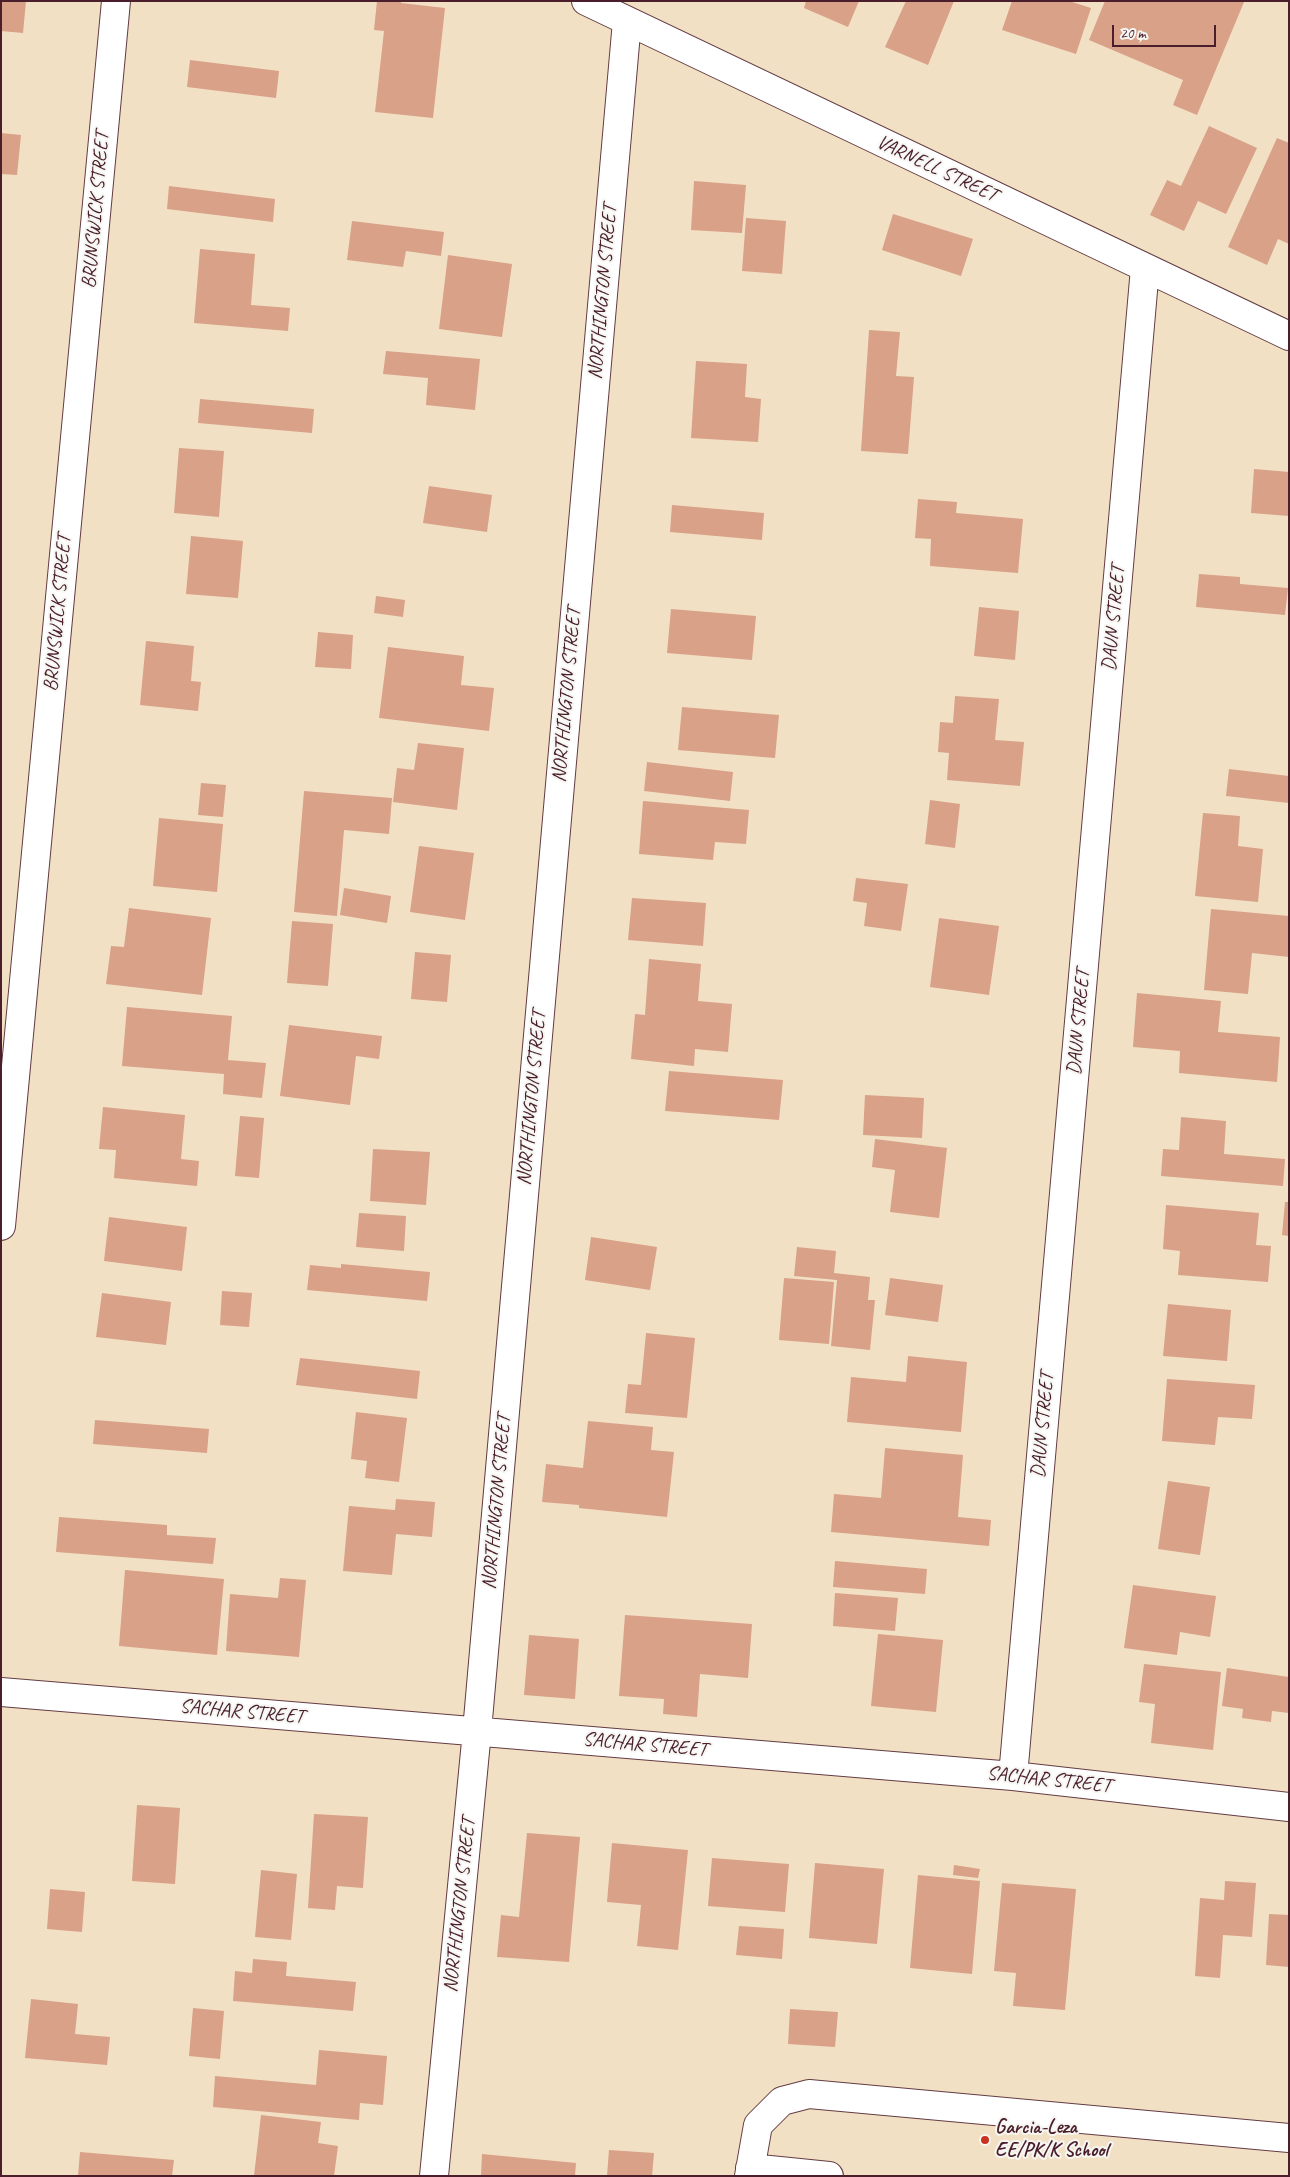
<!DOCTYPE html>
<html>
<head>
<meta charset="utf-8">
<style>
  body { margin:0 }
  #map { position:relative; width:1290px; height:2177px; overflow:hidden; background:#f2e0c5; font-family:Caveat,sans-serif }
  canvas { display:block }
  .frame { position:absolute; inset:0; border:2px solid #4a1f2b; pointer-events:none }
  .scale { position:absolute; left:1112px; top:25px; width:104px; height:22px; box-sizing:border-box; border:2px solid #4a1f2b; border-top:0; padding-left:6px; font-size:15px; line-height:18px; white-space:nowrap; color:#4a1f2b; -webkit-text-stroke:4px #f6f6f2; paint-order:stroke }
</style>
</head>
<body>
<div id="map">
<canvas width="1290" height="2177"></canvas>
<div class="frame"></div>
<div class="scale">20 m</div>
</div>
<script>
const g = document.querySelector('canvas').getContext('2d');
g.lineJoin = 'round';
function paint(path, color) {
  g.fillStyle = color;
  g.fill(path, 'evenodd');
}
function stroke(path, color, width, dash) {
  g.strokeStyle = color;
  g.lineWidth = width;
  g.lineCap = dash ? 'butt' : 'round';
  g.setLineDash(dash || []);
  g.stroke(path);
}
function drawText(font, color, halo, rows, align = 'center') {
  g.font = font + ' Caveat,sans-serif';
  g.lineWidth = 4;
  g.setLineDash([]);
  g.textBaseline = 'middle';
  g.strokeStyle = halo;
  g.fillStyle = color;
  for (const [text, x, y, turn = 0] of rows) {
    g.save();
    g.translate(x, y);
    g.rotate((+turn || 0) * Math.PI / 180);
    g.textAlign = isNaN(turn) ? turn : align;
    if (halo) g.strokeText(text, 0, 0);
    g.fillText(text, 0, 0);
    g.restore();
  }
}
const building = new Path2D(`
  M1,1H26L23,33L1,31Z
  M377,1H401V3L445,8L433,118L375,112L384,31L374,30Z
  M806,1H859L848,27L804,8Z
  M906,1H954L928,65L885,47Z
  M1012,1H1069L1091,8L1076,54L1002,30Z
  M1105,1L1244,2L1197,115L1173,105L1183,80L1089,40Z
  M190,60L279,71L276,98L187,87Z
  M1209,126L1257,148L1226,214L1198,201L1184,231L1150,215L1167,180L1181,186Z
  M1,133L21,135L17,175L1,174Z
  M1277,138L1289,143V244L1278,239L1267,265L1228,247Z
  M694,181L746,185L742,233L691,230Z
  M169,186L275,199L273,222L167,209Z
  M893,214L973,239L961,276L882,250Z
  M746,218L786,221L782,274L742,271Z
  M352,221L444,232L441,256L406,251L403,267L347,260Z
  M200,249L255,254L251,305L290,308L288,331L194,323Z
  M448,255L512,264L502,337L439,329Z
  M869,330L900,332L896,376L914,377L908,454L861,451Z
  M386,351L480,359L475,410L426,405L428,378L383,374Z
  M696,361L747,364L745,397L761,399L758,442L691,438Z
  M200,399L314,409L312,433L198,423Z
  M179,448L224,451L219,517L174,513Z
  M1254,469L1289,472V516L1251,513Z
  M429,486L492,495L487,532L423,523Z
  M918,499L957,502L956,513L1023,519L1018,573L930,566L931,539L915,538Z
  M672,505L764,513L762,540L670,532Z
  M191,536L243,541L238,598L186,594Z
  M1199,574L1240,577V584L1288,588L1285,615L1196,607Z
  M376,596L405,600L403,617L374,613Z
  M979,607L1019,611L1015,660L974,656Z
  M671,609L756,616L752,660L667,653Z
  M318,632L353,635L351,669L315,667Z
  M146,641L194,646L191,681L201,682L198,711L140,705Z
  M388,647L464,656L461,685L494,688L489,731L379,718Z
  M955,696L999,699L995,740L1024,742L1020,786L947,780L949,753L938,752L940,722L953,723Z
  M682,707L779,715L775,758L678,750Z
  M418,743L464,748L457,810L393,802L397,768L414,770Z
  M647,762L733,772L730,801L644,791Z
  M1229,769L1289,776V803L1226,796Z
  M201,783L226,785L223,817L198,815Z
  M304,791L392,798L389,834L344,830L337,916L294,912Z
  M930,800L960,804L955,848L925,844Z
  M643,801L749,810L746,844L715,842L713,860L639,854Z
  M1203,813L1240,816L1238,846L1263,849L1258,902L1195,896Z
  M159,818L223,824L217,892L153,886Z
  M419,846L474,853L465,920L410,912Z
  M856,878L908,884L901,931L864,926L867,903L853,901Z
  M344,888L391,896L387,923L340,915Z
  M632,898L706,903L703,946L628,940Z
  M129,908L211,918L202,995L106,984L111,946L124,947Z
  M1211,909L1289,916V957L1252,953L1248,994L1204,990Z
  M939,918L999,926L989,995L930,987Z
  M292,921L333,924L328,986L287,983Z
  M415,952L451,955L447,1002L411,999Z
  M649,959L701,964L698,1001L732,1004L728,1052L695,1049L694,1066L631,1059L635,1014L645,1015Z
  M1137,993L1221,1001L1218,1032L1280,1037L1277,1082L1179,1073L1180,1051L1133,1047Z
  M127,1007L232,1016L228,1060L266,1063L262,1098L223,1094L224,1074L122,1066Z
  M289,1025L382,1036L379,1059L356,1056L350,1105L280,1096Z
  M669,1071L783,1080L779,1120L665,1111Z
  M865,1095L924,1098L922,1138L863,1135Z
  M103,1107L185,1115L181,1159L199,1161L197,1186L114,1178L116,1150L99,1149Z
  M240,1116L264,1118L259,1178L235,1176Z
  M1181,1117L1226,1121L1224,1154L1285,1159L1283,1186L1161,1176L1163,1149L1179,1150Z
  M875,1139L947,1148L939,1218L890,1212L895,1170L872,1167Z
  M373,1149L430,1152L426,1205L370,1201Z
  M1285,1202H1289V1236L1282,1235Z
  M1166,1205L1259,1213L1256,1245L1271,1246L1268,1282L1178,1275L1180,1251L1163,1249Z
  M359,1213L406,1216L404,1251L356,1247Z
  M109,1217L187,1227L182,1271L104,1261Z
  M591,1237L657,1247L650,1290L585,1280Z
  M797,1247L836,1251L834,1273L870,1277L868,1300H875L870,1350L831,1346L837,1280L794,1276Z
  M341,1264L430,1272L427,1301L307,1290L310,1265L341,1268Z
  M784,1278L834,1282L829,1344L779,1340Z
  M890,1278L943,1285L938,1322L885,1315Z
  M222,1291L252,1293L249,1327L220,1325Z
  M102,1293L171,1302L166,1345L96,1337Z
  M1168,1304L1231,1310L1227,1361L1163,1356Z
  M646,1333L695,1338L687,1418L625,1413L628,1384L641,1385Z
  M908,1356L967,1362L961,1432L847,1422L851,1377L906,1382Z
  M300,1358L420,1371L417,1399L296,1385Z
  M1167,1379L1255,1385L1252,1419L1218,1417L1215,1445L1162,1441Z
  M356,1412L407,1418L399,1482L365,1478L367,1461L351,1459Z
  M95,1420L209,1429L207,1453L93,1444Z
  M588,1421L653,1427L651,1450L674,1452L667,1517L579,1508V1505L542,1502L546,1464L583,1468Z
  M885,1448L963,1455L958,1517L991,1520L989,1546L831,1532L834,1494L881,1498Z
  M1168,1481L1210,1487L1200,1555L1158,1549Z
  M396,1499L435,1502L432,1537L396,1534L392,1575L343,1571L349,1506L395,1510Z
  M59,1517L167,1525V1535L216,1538L213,1564L56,1552Z
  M835,1561L927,1569L925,1594L833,1587Z
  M125,1570L224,1579L217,1655L119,1646Z
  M280,1578L306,1580L299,1657L226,1651L230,1594L278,1598Z
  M1133,1585L1216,1596L1210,1637L1180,1632L1177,1655L1124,1648Z
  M835,1593L898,1598L895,1631L833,1626Z
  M625,1615L752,1624L748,1678L700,1674L697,1717L663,1714L664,1699L619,1696Z
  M878,1634L943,1640L936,1712L871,1706Z
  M529,1635L579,1639L575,1699L524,1695Z
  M1144,1664L1221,1672L1213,1750L1151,1743L1155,1704L1139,1702Z
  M1227,1668L1289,1677V1713L1272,1711L1271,1722L1242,1718L1243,1709L1222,1706Z
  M137,1805L180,1808L175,1884L132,1881Z
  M314,1814L368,1817L363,1888L337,1886L335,1910L308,1908Z
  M527,1833L580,1837L569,1962L497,1957L501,1915L519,1917Z
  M612,1843L688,1850L678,1950L637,1946L641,1905L607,1902Z
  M712,1858L789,1864L785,1912L708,1906Z
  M815,1863L884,1869L877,1944L809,1938Z
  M954,1865L980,1869L978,1878L953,1875Z
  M261,1870L297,1874L291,1940L255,1937Z
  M918,1875L980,1881L972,1974L910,1968Z
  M1225,1881L1256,1883L1252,1937L1223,1935L1220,1978L1195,1976L1200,1898L1224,1900Z
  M1002,1883L1076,1889L1065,2010L1013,2006L1016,1973L994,1971Z
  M50,1889L85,1892L82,1932L47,1929Z
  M1269,1914L1289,1915V1967L1266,1965Z
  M739,1926L784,1929L782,1959L736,1955Z
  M253,1959L287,1962L286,1976L356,1982L353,2011L233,2001L235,1971L252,1973Z
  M31,1999L78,2004L75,2034L110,2037L107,2065L25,2058Z
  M193,2008L224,2011L220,2059L189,2056Z
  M790,2009L838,2012L835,2047L788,2044Z
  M319,2050L387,2056L383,2105L360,2103L359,2120L213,2107L215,2076L316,2085Z
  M261,2115L321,2122L318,2143L338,2146L334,2176H254Z
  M609,2150L654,2153L652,2176H607Z
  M80,2152L174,2160L172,2176H78Z
  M482,2154L576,2163L575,2176H481Z`);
const minor = new Path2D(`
  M586,1L1289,336
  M1,1226L116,1
  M1,1692L1013,1776L1289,1807
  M1013,1776L1145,268
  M750,2168L829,2176
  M434,2176L477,1731L627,21
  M749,2176L758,2125L782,2101L809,2094L1289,2138`);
const markers = [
  [985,2140,5,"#c8321e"]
];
const streetNames = [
  ["VARNELL STREET",937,169,25],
  ["BRUNSWICK STREET",96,210,-85],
  ["NORTHINGTON STREET",603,292,-85],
  ["BRUNSWICK STREET",58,613,-85],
  ["DAUN STREET",1114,618,-85],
  ["NORTHINGTON STREET",567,695,-85],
  ["DAUN STREET",1079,1022,-85],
  ["NORTHINGTON STREET",532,1098,-85],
  ["DAUN STREET",1043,1425,-85],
  ["NORTHINGTON STREET",497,1502,-85],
  ["SACHAR STREET",242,1712,5],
  ["SACHAR STREET",645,1745,5],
  ["SACHAR STREET",1049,1780,6],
  ["NORTHINGTON STREET",460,1905,-84]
];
const poiNames = [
  ["Garcia-Leza",995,2128],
  ["EE/PK/K School",995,2151]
];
paint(building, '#d8a188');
stroke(minor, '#633c42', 30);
stroke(minor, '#fff', 28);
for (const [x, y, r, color] of markers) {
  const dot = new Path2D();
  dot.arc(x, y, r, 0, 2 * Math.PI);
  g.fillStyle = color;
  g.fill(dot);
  stroke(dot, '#f6f6f2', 2);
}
drawText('20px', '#4a1f2b', '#f6f6f2', streetNames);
drawText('bold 20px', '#4a1f2b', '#f6f6f2', poiNames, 'left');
</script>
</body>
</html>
